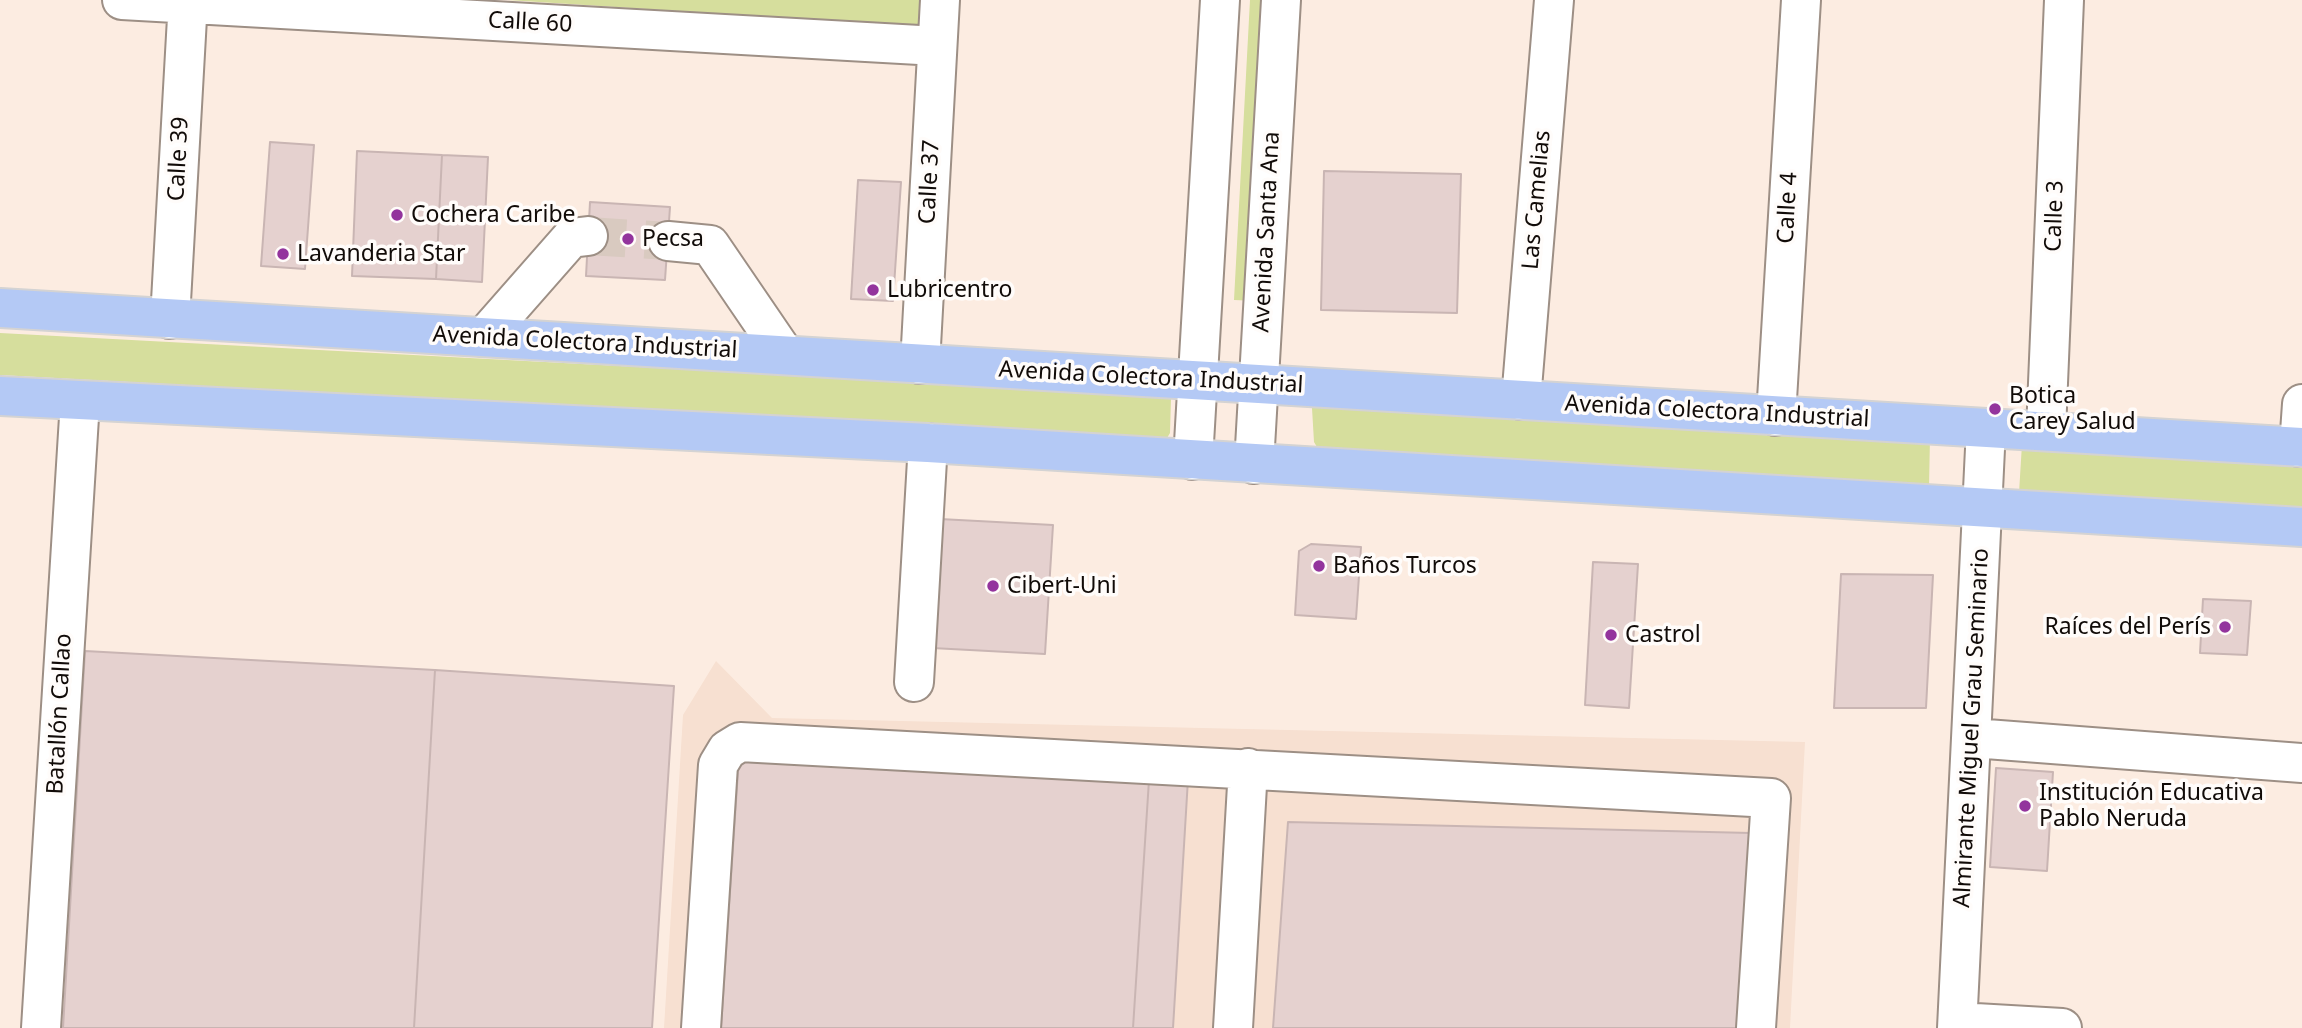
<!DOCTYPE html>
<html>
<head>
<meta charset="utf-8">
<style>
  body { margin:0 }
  canvas { display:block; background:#fcece1 }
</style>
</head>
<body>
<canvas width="2302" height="1028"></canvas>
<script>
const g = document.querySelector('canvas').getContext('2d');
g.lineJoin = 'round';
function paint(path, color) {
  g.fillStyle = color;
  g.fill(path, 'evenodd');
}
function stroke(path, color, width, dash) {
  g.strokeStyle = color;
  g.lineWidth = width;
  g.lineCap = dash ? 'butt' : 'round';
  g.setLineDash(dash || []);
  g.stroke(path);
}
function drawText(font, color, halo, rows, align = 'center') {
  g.font = font + ' "Noto Sans",sans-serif';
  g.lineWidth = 7;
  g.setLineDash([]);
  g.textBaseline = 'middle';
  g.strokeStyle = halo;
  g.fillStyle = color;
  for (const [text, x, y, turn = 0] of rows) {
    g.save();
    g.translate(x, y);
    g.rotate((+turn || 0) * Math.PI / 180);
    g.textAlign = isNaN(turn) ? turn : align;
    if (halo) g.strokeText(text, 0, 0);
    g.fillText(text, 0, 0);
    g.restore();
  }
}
const built = new Path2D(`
  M716,661L772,718L1805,742L1790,1028H664L683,715Z`);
const green = new Path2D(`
  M508,0H927L925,27Z
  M1250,0H1274L1257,301L1234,300Z
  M0,333L1164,395L1171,398L1170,433L1167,438L0,375Z
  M1315,404L1930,437L1929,487L1317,447L1314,442L1312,408Z
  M2022,444L2302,463V511L2019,493Z`);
const building = new Path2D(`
  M270,142L314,145L305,269L261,266Z
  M357,151L442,155L436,279L352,276Z
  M442,155L488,157L482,282L436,279Z
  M1324,171L1461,174L1457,313L1321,310Z
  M858,180L901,182L893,301L851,299Z
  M590,202L670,207L665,280L586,276Z
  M940,519L1053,525L1045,654L932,648Z
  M1311,544L1361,547L1356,619L1295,615L1299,551Z
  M1593,562L1638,564L1629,708L1585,705Z
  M1841,574L1933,575L1926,708H1834Z
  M2203,599L2251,601L2247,655L2200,653Z
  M85,651L435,670L414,1028H63Z
  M435,670L674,686L652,1028H414Z
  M739,756L1149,780L1133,1028H721Z
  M1996,768L2053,772L2047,871L1990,867Z
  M1188,779L1173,1028H1133L1149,780Z
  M1288,822L1751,833L1741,1028H1273Z`);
const minorTunnel = new Path2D(`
  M588,236L668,241`);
const minor = new Path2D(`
  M122,0L937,46
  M668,241L710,245L785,355
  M170,319L188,0
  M484,337L571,238L588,236
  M920,364L940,0
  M1521,400L1554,0
  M1776,416L1801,0
  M2046,431L2064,0
  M2299,447L2302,404
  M1193,460L1220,0
  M1254,464L1281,0
  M914,682L928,443
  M1973,738L2302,763
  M1958,1022L2062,1028
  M41,1028L80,401
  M701,1028L718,765L727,750L740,742L1771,798L1756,1028
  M1233,1028L1248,768
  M1957,1028L1986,428`);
const major = new Path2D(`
  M0,308L2302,447
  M0,396L928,443L2302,527`);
const markers = [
  [397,215,7,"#93349d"],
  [628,239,7,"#93349d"],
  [283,254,7,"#93349d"],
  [873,290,7,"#93349d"],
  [1995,409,7,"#93349d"],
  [1319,566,7,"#93349d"],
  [993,586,7,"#93349d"],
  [2225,627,7,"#93349d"],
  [1611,635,7,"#93349d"],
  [2025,806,7,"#93349d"]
];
const streetNames = [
  ["Calle 60",530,23,3],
  ["Calle 39",179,159,-87],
  ["Calle 37",930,182,-87],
  ["Las Camelias",1537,200,-85],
  ["Calle 4",1788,208,-87],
  ["Calle 3",2055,216,-88],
  ["Avenida Santa Ana",1267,232,-87],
  ["Avenida Colectora Industrial",585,343,3],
  ["Avenida Colectora Industrial",1151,378,3],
  ["Avenida Colectora Industrial",1717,412,3],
  ["Batallón Callao",60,714,-87],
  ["Almirante Miguel Grau Seminario",1972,728,-87]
];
const poiNames = [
  ["Cochera Caribe",411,215],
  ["Pecsa",642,239],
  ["Lavanderia Star",297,254],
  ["Lubricentro",887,290],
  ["Botica",2009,396],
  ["Carey Salud",2009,422],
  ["Baños Turcos",1333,566],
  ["Cibert-Uni",1007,586],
  ["Raíces del Perís",2211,627,"right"],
  ["Castrol",1625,635],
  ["Institución Educativa",2039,793],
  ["Pablo Neruda",2039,819]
];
paint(built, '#f7e0d1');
paint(green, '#d6de9d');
paint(building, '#e5d1cf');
stroke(building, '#c9b5b3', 2);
stroke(minorTunnel, '#d9cac0', 38, [38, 19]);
stroke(minor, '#9d8f85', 42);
stroke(major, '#d4d3d3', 42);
stroke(minor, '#fff', 38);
stroke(major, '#b4c9f5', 38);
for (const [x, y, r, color] of markers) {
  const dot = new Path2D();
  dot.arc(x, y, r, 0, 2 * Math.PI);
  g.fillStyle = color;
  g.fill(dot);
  stroke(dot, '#fffcfa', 2.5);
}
drawText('23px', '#110b08', '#fffcfa', streetNames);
drawText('23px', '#110b08', '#fffcfa', poiNames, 'left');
</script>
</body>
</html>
